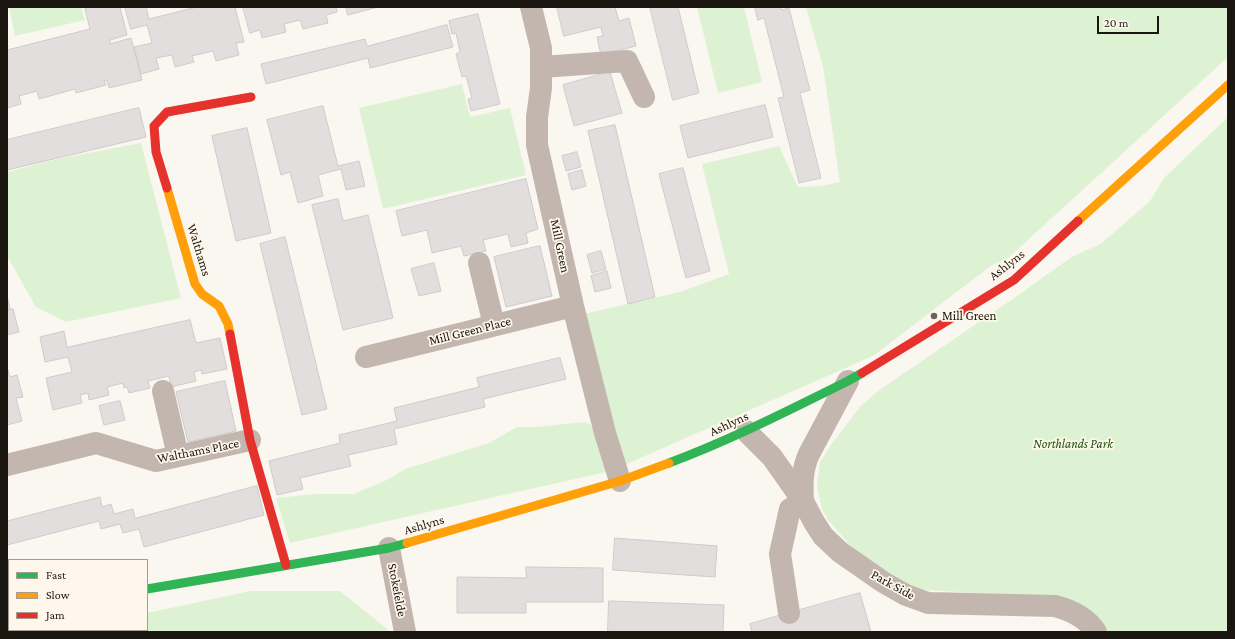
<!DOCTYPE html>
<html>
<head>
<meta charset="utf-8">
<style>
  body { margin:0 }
  #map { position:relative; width:1235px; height:639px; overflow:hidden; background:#faf6f0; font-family:"Crimson Pro",serif }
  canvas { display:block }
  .frame { position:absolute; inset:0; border:8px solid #1b1710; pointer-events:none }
  .legend { position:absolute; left:8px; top:559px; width:140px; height:72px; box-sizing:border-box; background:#fff7eb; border:1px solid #a49d93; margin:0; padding:5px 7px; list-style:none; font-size:12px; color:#1b1710 }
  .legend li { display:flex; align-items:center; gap:8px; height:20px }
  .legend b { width:20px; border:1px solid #a49d93 }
  .scale { position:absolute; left:1097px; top:16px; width:62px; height:18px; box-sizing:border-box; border:2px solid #1b1710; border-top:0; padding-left:5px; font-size:12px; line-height:14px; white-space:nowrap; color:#1b1710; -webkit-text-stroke:3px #fff7eb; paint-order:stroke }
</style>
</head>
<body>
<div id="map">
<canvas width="1235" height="639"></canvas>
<div class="frame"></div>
<ul class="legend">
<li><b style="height:5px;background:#30b455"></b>Fast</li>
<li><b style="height:5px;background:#ff9f0a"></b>Slow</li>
<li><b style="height:5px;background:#e5322d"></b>Jam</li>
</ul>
<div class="scale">20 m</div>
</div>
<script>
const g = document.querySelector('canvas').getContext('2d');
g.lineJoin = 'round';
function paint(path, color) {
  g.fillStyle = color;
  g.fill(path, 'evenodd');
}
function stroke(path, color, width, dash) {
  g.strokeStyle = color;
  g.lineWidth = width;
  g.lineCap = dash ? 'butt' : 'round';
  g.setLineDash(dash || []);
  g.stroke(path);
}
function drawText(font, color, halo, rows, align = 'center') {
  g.font = font + ' "Crimson Pro",serif';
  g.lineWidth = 3.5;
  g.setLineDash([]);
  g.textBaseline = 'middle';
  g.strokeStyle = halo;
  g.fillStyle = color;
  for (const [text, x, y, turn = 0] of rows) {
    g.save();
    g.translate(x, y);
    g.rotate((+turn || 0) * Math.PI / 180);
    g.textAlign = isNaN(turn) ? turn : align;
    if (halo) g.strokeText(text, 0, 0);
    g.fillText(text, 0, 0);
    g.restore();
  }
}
const green = new Path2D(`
  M9,7H81L85,20L15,36Z
  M697,7H744L762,82L718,93Z
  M806,7H1228V57L1007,259L992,265L873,356L622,466L579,315L680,292L729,274L702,164L779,146L798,187L822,186L840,182L823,67Z
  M462,84L470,117L510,108L526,175L383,209L359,108Z
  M1228,117V632H1105L1067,599L913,589L877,566L851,546L828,520L822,509L818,491L817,482L820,462L833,442L860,407L878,391L1017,296L1070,258L1102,243L1150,201L1164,178Z
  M141,143L181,298L66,322L36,307L7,256V172L62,158Z
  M585,422L605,433L606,472L290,543L276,498L314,494H354L389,479L405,469L489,443L517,427H535Z
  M251,591H340L387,629L388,632H57L67,630H147V613Z`);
const building = new Path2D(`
  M92,7H120L127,35L110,40V44L131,38L142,80L109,88L107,80L104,81L106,85L76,93L75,89L39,99L37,91L19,96L21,104L7,108V50L90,29L85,9Z
  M125,7H146L149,19L197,7H235L244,42L236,43L239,55L216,61L213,51L192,56L194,62L175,67L172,55L156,58L159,69L141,74L134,47L152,43L147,25L131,29Z
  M243,7H336L337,12L326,15L328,23L303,29L300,20L284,24L286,32L262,38L260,30L250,33Z
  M346,7H378L348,15Z
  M557,7H615L619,21L629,18L636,46L601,55L597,37L603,36L601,27L564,36Z
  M650,7H678L699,93L673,100Z
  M755,7H781L782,10L789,8L810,90L800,93L821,178L799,183L778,98L784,97L764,18L758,20Z
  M478,14L500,104L471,111L468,99L472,98L466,76L462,77L456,54L460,52L456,33L452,34L449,21Z
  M447,25L453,47L370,68L368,58L266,84L261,64L365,39L367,46Z
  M610,72L622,113L574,126L563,85Z
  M765,105L773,137L688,158L680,126Z
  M323,106L338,166L359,161L365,186L346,190L341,169L318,175L323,196L298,203L290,172L281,175L267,120Z
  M139,108L146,137L7,170V140Z
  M615,125L655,297L628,304L588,131Z
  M247,128L271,233L236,241L212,136Z
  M577,152L581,167L566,171L562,156Z
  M683,168L710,271L686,278L659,174Z
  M582,170L586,186L572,190L568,174Z
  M526,179L538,229L526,233L528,243L511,247L508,234L483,240L486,251L464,256L461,246L432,253L427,230L402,236L396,211Z
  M338,199L343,221L368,215L393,318L343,330L312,205Z
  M285,237L327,409L302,415L260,244Z
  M540,246L552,296L506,307L494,257Z
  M601,251L606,269L592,273L587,255Z
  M434,263L441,291L419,296L411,269Z
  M607,271L611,288L595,292L591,276Z
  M7,295L10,309L7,310Z
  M13,309L19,332L7,335V311Z
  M190,320L196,343L220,338L227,369L202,374L201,370L194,372L196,381L171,387L169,376L148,381L150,388L129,393L127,387L124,388L123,383L107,387L109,395L89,400L88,393L80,395L82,403L53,410L46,378L72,372L68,357L45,362L40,337L64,331L67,347Z
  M560,358L566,379L483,399L485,407L394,429L397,444L348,455L351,466L300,478L303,489L277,495L269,461L340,443L339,435L397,421L394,408L479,387L477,378Z
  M7,367L10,377L17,375L23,397L16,398L22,421L7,425Z
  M225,381L236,431L188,442L176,392Z
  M120,401L125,420L104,425L99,406Z
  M257,486L264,515L144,547L139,529L123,533L120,524L101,529L99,521L7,545V521L100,497L102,507L111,504L114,514L133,509L135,518Z
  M615,538L717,546L715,577L613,570Z
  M526,567L603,568V602H526V613H457V577L526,578Z
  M860,593L871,632H752L750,624Z
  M609,601L724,605L723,632H608Z`);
const street = new Path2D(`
  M531,7L541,48V88L537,117V145L573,306L605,433L620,481
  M541,67L627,61L644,97
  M479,263L494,325
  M366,357L573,306
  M163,391L178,456
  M746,431L772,457L803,501L814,522L823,536L840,552L883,582L906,595L928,603L1055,606C1070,610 1087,618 1096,632
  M7,465L96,443L156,461L250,440
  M389,548L405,632
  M789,613L780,554L790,509L803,501C802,484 802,469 809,454L848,381`);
const fast = new Path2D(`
  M669,463C731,440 789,410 848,381L862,373
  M147,589L389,548L407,543
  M7,615H9`);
const slow = new Path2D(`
  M167,188L195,284L202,294L219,306L228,324L230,334
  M1078,221L1228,85
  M407,543L620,481L669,463`);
const jam = new Path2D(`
  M167,188L156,152L154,126L167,112L251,97
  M230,334L250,440L286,565
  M862,373L1014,280L1078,221`);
const markers = [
  [934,316,4,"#69655e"]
];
const streetNames = [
  ["Mill Green",560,246,78],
  ["Walthams",199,250,73],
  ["Ashlyns",1007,265,-38],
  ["Mill Green Place",470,331,-14],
  ["Ashlyns",729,424,-25],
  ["Walthams Place",198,451,-11],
  ["Ashlyns",424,525,-16],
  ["Park Side",893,585,29],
  ["Stokefelde",397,590,79]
];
const poiNames = [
  ["Mill Green",942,316]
];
const parkNames = [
  ["Northlands Park",1073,444]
];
paint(green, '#ddf2d3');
paint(building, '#e2dede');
stroke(building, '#cfcacb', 1);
stroke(street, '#c3b6ae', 22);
stroke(fast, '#30b455', 9);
stroke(slow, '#ff9f0a', 9);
stroke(jam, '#e5322d', 9);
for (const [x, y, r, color] of markers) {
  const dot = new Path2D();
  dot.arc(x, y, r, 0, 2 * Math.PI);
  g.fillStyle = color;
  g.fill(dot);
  stroke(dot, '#fff7eb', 1.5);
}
drawText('13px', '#1b1710', '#fff7eb', streetNames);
drawText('13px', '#1b1710', '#fff7eb', poiNames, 'left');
drawText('italic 13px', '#1a520c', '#fff7eb', parkNames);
</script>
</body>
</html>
